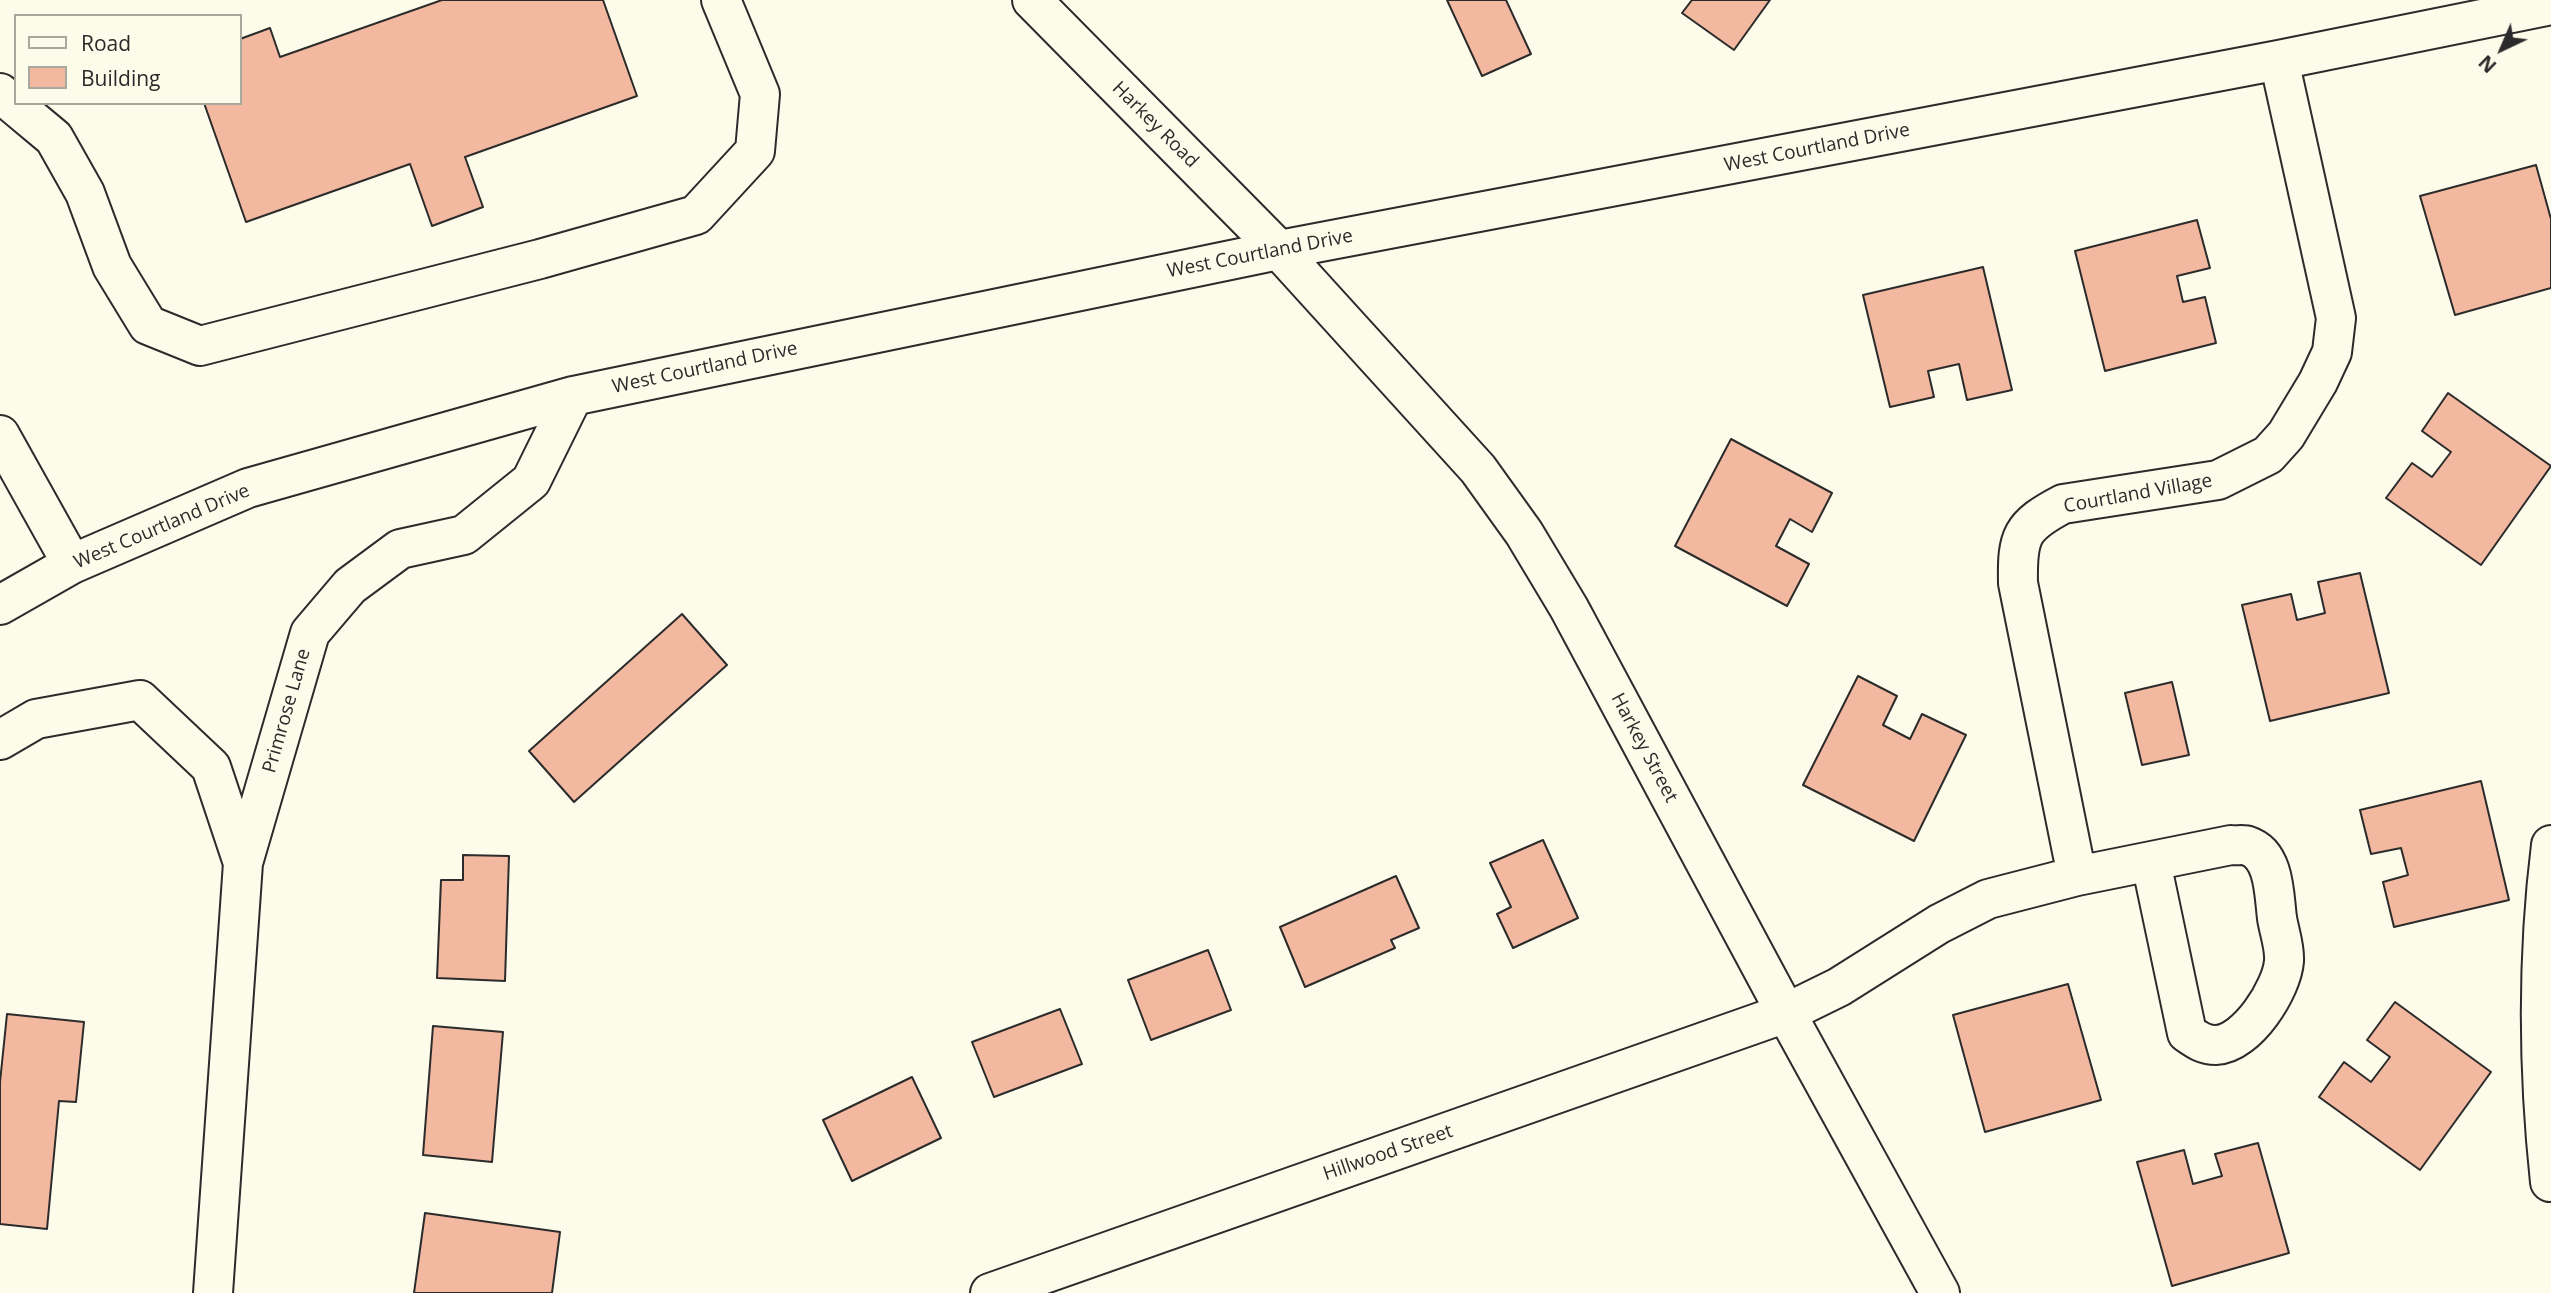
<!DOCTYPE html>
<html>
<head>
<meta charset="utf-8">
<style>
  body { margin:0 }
  #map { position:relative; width:2551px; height:1293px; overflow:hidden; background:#fdfbea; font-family:"Open Sans",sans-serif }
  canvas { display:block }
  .legend { position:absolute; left:14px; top:14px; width:228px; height:91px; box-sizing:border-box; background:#fdfbea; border:2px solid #a9a89e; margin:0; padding:9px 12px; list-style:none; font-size:21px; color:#2b2b2b }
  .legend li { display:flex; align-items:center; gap:14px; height:35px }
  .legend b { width:35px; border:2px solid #a9a89e }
  .north { position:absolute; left:2467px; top:14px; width:70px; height:70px; -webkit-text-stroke:5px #fdfbea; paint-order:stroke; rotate:224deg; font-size:19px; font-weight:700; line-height:28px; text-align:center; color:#2b2b2b }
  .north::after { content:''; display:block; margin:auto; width:24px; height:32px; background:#2b2b2b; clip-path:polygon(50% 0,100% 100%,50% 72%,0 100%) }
</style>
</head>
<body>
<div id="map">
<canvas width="2551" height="1293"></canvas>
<ul class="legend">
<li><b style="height:9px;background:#fdfbea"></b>Road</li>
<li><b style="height:19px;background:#f2b8a0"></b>Building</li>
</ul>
<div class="north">N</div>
</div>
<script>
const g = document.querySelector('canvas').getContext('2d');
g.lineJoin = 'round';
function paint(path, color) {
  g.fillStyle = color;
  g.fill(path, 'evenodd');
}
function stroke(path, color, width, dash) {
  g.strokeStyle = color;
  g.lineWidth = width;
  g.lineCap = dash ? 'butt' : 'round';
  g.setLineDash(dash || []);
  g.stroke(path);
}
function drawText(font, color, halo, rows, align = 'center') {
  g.font = font + ' "Open Sans",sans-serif';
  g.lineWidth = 5;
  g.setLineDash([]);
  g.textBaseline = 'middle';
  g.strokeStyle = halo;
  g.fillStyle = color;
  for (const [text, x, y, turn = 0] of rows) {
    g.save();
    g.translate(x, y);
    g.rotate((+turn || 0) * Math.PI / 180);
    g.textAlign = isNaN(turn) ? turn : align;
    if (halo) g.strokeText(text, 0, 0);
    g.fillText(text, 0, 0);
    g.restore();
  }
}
const building = new Path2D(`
  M442,0H603L637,96L465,157L483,207L432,226L410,164L246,222L204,103H240V39L270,28L280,57Z
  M1447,0H1506L1531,54L1482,76Z
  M1692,0H1770L1734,50L1682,13Z
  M2536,165L2551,219V288L2455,315L2420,196Z
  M2197,220L2210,268L2177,276L2183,302L2205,297L2216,343L2105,371L2075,251Z
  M1983,267L2012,390L1967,400L1959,364L1928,371L1934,397L1890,407L1863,295Z
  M2448,393L2551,466L2481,565L2386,498L2412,463L2432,477L2451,452L2422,431Z
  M1731,439L1832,493L1812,532L1790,519L1776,546L1809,564L1787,606L1675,546Z
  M2360,573L2389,693L2270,721L2242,605L2291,594L2297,620L2325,613L2318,582Z
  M682,614L727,665L574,802L529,751Z
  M1858,676L1897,696L1883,725L1910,739L1922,714L1966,735L1914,841L1803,785Z
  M2172,682L2189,755L2142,765L2125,693Z
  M2481,781L2509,900L2394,927L2383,882L2408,875L2401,848L2371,854L2360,810Z
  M1543,840L1578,918L1513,948L1497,914L1511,907L1490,863Z
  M463,855L509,856L505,981L437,978L441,880H463Z
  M1396,876L1419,928L1391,940L1395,948L1305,987L1280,927Z
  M1208,950L1231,1010L1151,1040L1128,980Z
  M2068,984L2101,1100L1985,1132L1953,1015Z
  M2395,1002L2491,1072L2420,1170L2319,1097L2344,1062L2371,1082L2390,1057L2367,1040Z
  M1060,1009L1082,1064L994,1097L972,1042Z
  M7,1014L84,1022L76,1102L59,1101L47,1229L0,1224V1082Z
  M433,1026L503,1032L492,1162L423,1155Z
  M912,1077L941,1138L852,1181L823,1120Z
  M2258,1143L2289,1253L2172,1286L2137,1162L2184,1150L2193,1184L2222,1176L2215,1154Z
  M425,1213L560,1232L552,1293H414Z`);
const minor = new Path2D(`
  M1032,0L1279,250L1478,469L1524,533L1569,608L1786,1013L1940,1293
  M0,93L54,138L85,193L112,266L148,325L200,346L540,259L696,215L755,151L760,94L721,0
  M0,435L72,564
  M0,605L72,564L248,488L573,396L1279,250L2279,60L2551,5
  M0,740L36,719L140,700L211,767L243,863L213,1293
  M243,863L310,633L350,586L400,549L464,535L531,481L573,396
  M2077,876L2018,583C2017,536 2021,526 2063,504L2218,480L2268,455L2286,435L2318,382L2332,352L2336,318L2279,60
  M2550,1182C2538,1070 2537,958 2551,845
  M990,1293L1786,1013L1839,987L1939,924L1988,899L2077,876L2231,845C2236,846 2243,844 2248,846C2275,855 2274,895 2277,918C2279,931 2285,947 2284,961C2282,989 2247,1044 2216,1045C2204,1045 2197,1040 2187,1033L2151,862`);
const streetNames = [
  ["Harkey Road",1155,125,45],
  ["West Courtland Drive",1817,148,-11],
  ["West Courtland Drive",1260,254,-11],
  ["West Courtland Drive",705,368,-12],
  ["Courtland Village",2138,494,-10],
  ["West Courtland Drive",162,527,-23],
  ["Primrose Lane",287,711,-74],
  ["Harkey Street",1644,748,62],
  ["Hillwood Street",1388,1153,-19]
];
paint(building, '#f2b8a0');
stroke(building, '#2b2b2b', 2);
stroke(minor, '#2b2b2b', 42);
stroke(minor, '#fdfbea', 38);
drawText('19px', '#2b2b2b', '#fdfbea', streetNames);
</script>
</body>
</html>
